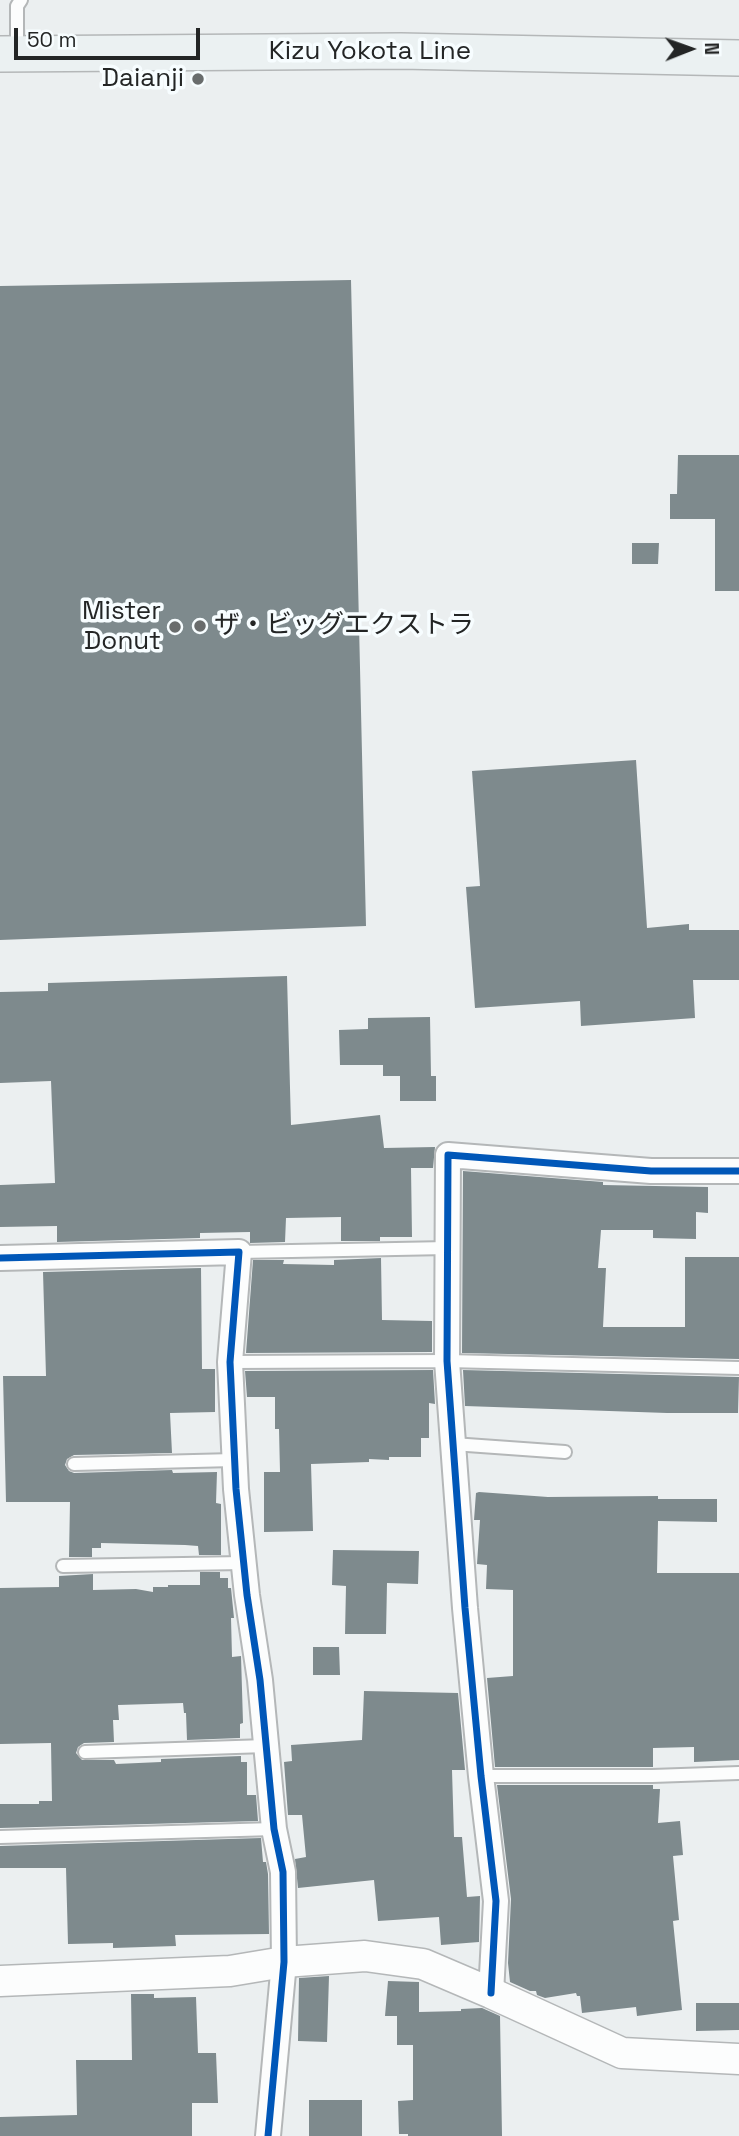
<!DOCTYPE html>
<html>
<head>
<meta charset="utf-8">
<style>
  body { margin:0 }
  #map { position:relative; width:739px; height:2136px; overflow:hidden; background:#ebeff0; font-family:"Space Grotesk",sans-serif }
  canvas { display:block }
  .north { position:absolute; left:655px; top:14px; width:70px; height:70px; -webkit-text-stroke:5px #f7fdff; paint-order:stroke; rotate:89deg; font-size:19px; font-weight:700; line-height:28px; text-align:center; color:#232525 }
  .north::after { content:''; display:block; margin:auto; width:24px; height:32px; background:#232525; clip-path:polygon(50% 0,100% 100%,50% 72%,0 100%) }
  .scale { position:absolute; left:14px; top:28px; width:186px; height:32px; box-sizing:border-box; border:4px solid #232525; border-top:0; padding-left:9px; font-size:21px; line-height:24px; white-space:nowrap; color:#232525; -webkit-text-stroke:5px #f7fdff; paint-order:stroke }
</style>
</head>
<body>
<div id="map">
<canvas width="739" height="2136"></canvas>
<div class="north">N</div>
<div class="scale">50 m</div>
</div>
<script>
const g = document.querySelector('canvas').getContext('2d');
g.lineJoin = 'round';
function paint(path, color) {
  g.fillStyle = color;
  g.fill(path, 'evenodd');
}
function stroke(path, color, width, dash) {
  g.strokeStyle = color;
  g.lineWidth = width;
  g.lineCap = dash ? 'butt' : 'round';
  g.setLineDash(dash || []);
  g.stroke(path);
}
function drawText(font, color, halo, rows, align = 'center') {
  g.font = font + ' "Space Grotesk","Noto Sans JP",sans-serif';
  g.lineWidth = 7;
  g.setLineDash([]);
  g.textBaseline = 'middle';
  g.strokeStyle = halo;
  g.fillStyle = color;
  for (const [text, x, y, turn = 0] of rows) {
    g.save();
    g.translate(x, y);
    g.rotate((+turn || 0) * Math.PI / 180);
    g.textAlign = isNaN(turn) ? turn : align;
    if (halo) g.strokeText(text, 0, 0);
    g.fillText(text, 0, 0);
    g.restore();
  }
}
const building = new Path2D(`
  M351,280L366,926L0,940V286Z
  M678,455H739V591H715V519H670V494H677Z
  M632,543H659L658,564H632Z
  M636,760L647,928L689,924V930H739V980H693L695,1018L581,1026L580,1001L475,1008L466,887L480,886L472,771Z
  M287,976L291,1125L380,1115L384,1148L435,1147L433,1168H411L412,1237H380V1241H341V1217L286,1218L285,1242L250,1243V1232L200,1233V1238L57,1242V1226L0,1227V1185L55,1183L51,1081L0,1083V992L48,991V983Z
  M430,1017L431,1076H436V1101H400V1076H383V1065H340L339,1030L368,1029V1018Z
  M463,1171L603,1182V1185L708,1187V1213L696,1212V1239L653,1238V1230H601L598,1268H606L603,1327H685V1257H739V1359L462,1353Z
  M381,1258L382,1320L432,1321V1352L246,1353L253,1260H284L283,1264L334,1265V1260Z
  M201,1268L202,1369H215V1412L170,1413L172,1453L74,1455L67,1459L65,1465L69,1471L74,1473L172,1470L173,1473L217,1472L216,1503L221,1504V1555H199L198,1546L185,1545L101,1543V1548H92V1557H69L70,1502H6L3,1376H46L43,1272Z
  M433,1370L435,1404L429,1403V1438H421V1457H389V1460L369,1459V1462L311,1464L313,1531L264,1532V1472H280L279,1429H275V1397H247L245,1371Z
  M463,1370L739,1377L738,1413H667L465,1406Z
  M479,1492L548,1497L658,1496V1499H717V1522L658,1521L657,1573H739V1760L694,1762V1747L653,1748V1767H495L487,1678L513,1676V1590L486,1589L487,1565L477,1564L480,1520H474L476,1493Z
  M333,1550L419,1551L418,1584L387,1583L386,1634H345L346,1586L332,1585Z
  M200,1572H220V1578H228V1588H231L234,1618H231L232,1657L241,1656L243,1723L240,1724V1738L187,1740L186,1713H184L183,1703L118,1705L119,1720H113L114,1742L84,1743L78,1747L76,1753L82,1760H114L116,1764L161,1762V1759L241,1756V1762H247V1795H256L258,1821L0,1828V1804H39V1801H52L51,1743L0,1744V1588L59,1587V1576L93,1574V1590L136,1589L153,1592V1587H168V1585H200Z
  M313,1647H339L340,1675H313Z
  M364,1691L458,1693L465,1770H452L454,1837H462L467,1897L480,1896L479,1942L441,1945L439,1917L378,1921L374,1880L298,1888L295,1859L306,1857L302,1815H288L284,1762L292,1761L291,1745L362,1740Z
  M497,1785H653V1789H660L658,1823L680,1821L683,1855L673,1856L679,1920L673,1921L682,2010L637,2016L636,2007L582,2013L580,1996H577L576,1993L545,1998L537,1995L536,1991H530L510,1982L508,1963L511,1899Z
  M261,1838L263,1862H266L268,1874L269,1934L175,1935L176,1946L113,1948V1943L68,1944L66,1868H0V1846Z
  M329,1976L327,2042L298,2041L299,1978Z
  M388,1981L419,1982V2012L461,2011V2009L482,2008L500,2016L502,2136H408V2134H399L398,2101L413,2100V2045H397V2016H385Z
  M131,1994H154V1998L196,1997L198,2053H216L218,2103H192V2136H0V2117L77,2115L76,2060H132Z
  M696,2003H739V2030L696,2031Z
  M309,2100H362V2136H309Z`);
const service = new Path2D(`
  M17,53V6L21,0
  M239,1252L448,1248
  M230,1362L447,1361L739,1368
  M453,1444L565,1452
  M74,1464L234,1460
  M63,1566L243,1563
  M85,1752L266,1746
  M481,1776H652L739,1773
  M0,1837L274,1829`);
const minor = new Path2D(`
  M0,1258L239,1252L230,1362L236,1489L247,1595L260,1680L274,1829L283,1872L284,1962L268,2136
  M491,1993L496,1901L481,1776L465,1608L447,1361L448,1155L651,1171H739`);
const tertiary = new Path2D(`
  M0,1981L230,1971L284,1962L365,1956L423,1964L491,1993L622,2053L739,2059`);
const secondary = new Path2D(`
  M0,54L401,51L739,58`);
const cycleway = new Path2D(`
  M0,1258L239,1252L230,1362L236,1489L247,1595L260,1680L274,1829L283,1872L284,1962L268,2136
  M491,1993L496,1901L481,1776L465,1608L447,1361L448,1155L651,1171H739`);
const markers = [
  [198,79,7,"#696c6c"],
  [200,626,7,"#696c6c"],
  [175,627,7,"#696c6c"]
];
const streetNames = [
  ["Kizu Yokota Line",370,52]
];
const poiNames = [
  ["Daianji",184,79],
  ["Mister",161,612],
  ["Donut",161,642],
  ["ザ・ビッグエクストラ",214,626,"left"]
];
paint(building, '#7e8a8d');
stroke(service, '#b4b7b8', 16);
stroke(minor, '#b4b7b8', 28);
stroke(tertiary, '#b4b7b8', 33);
stroke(secondary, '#b4b7b8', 38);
stroke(service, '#fcfdfd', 12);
stroke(minor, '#fcfdfd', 24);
stroke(tertiary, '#fcfdfd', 30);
stroke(secondary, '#ebf1f2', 35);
stroke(cycleway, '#0057b8', 7);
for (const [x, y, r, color] of markers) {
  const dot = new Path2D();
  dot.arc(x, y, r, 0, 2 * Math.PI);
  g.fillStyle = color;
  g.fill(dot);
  stroke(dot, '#f7fdff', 2.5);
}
drawText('26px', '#232525', '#f7fdff', streetNames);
drawText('26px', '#232525', '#f7fdff', poiNames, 'right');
</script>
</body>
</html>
